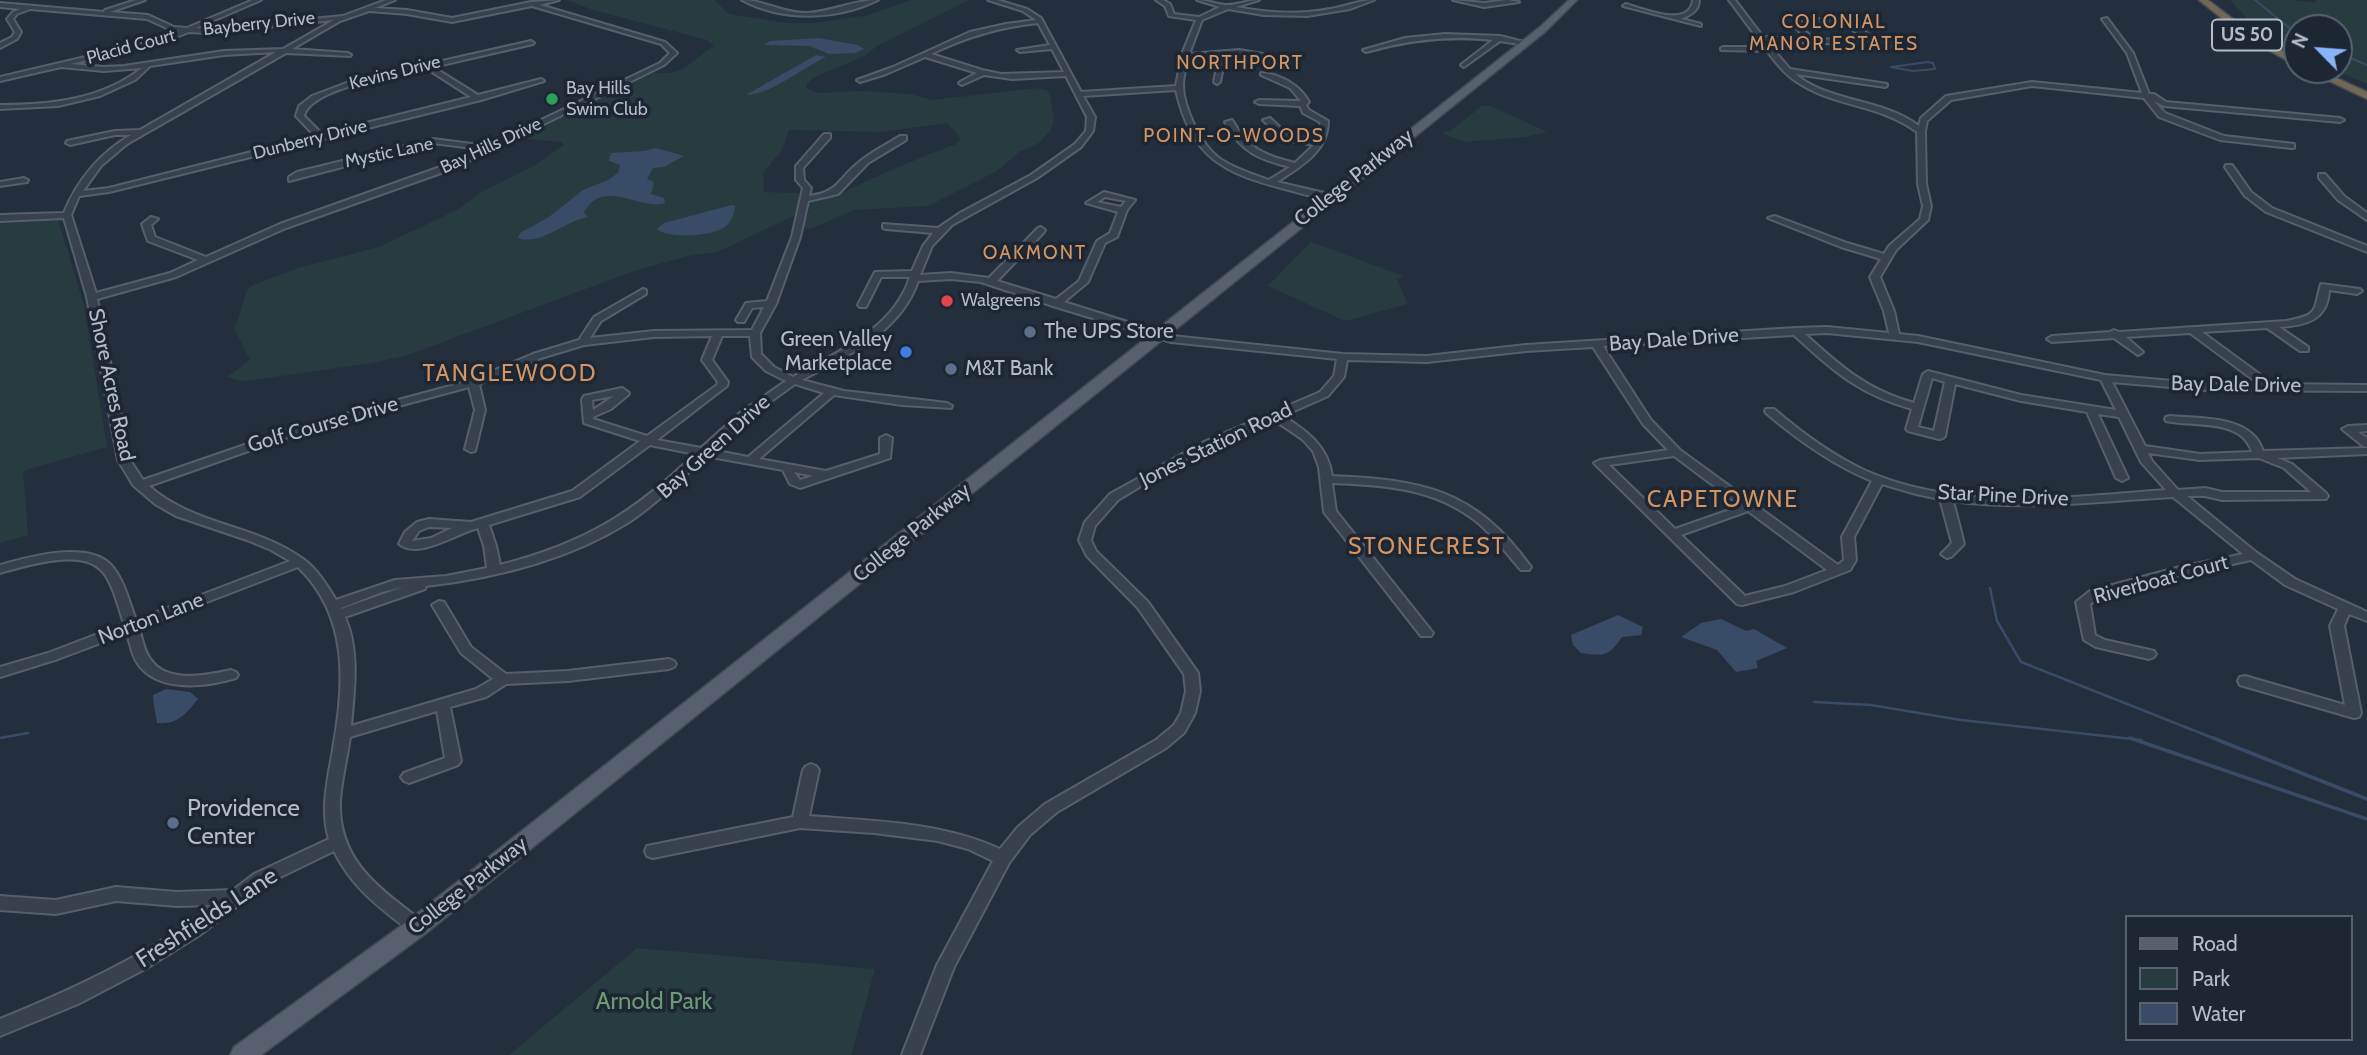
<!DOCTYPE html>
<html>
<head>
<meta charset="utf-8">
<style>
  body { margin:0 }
  #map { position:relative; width:2367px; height:1055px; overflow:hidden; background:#242f3e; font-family:Cabin,sans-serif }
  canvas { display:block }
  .legend { position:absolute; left:2125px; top:915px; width:228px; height:126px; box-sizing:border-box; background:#1d2633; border:2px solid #59626f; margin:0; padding:9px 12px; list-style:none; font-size:21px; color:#b4bcc9 }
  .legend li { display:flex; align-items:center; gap:14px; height:35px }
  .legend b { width:35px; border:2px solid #59626f }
  .north { position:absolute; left:2283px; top:14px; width:70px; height:70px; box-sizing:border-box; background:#1d2633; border:2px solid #59626f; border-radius:50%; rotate:295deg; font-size:19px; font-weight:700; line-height:28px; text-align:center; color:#b4bcc9 }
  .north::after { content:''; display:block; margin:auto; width:24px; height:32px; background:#8ab4f8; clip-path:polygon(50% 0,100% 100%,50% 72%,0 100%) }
</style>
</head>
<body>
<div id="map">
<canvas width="2367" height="1055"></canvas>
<ul class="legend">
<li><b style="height:9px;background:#56606e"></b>Road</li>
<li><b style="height:19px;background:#263c3f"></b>Park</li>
<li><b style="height:19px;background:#394c67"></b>Water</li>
</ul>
<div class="north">N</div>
</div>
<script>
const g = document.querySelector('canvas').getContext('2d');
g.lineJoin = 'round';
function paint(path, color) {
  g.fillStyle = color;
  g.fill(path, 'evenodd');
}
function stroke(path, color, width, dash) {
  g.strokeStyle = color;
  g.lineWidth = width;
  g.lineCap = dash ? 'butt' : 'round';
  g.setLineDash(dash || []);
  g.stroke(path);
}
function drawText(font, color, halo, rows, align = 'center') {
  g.font = font + ' Cabin,sans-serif';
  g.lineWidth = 7;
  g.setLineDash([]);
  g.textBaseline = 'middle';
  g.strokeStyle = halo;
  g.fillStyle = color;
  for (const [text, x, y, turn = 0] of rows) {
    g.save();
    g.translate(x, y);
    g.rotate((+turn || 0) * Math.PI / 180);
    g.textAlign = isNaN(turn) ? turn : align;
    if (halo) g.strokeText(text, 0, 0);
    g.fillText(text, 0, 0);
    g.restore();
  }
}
const green = new Path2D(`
  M567,0H714L729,14L787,23H813L869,15L911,0H969L877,46L866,55L813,78L806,85L807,89L819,93L863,91L910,94L932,100L1036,88L1046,90L1050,94L1054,119L1051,130L1039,143L1019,152L997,171L928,206L854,210L811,229L805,228L801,224L808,214L809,204C818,198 830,199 840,194C878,175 916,159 956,144L961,138L947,123L881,132L789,130L782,150L763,173L764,192L799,193L804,211L717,252L688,256L634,271L408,355L372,363L254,380L242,381L227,377L250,360L234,328C242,315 242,295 251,286L298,268L379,247L457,210L482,192L534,166L564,145L561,142L509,137L647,72C686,77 685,65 714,46L707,40L593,10Z
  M2230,0H2292L2316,3L2315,0H2367V84L2335,70H2339V28H2297V52L2247,18Z
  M1482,106H1491L1547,132L1526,137L1464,142L1441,133L1450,131Z
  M51,219L58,220L84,305L107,447L23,471L28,535L0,543V221Z
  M1311,242L1404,276L1397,280L1408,304L1345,321L1268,286Z
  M637,948L875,969L851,1055H509Z`);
const water = new Path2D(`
  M819,38L858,45L864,49L855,53L829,54L810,46L763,45L771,41Z
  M816,55L826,57C804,67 770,95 746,95Z
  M656,148L684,156L664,167L653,168L647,179L654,182L651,194L664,198L665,203C638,211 605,177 584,212L588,217C564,221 542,246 518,238L520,233L549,217L583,190L608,180L618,173L620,165L609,161L611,153L644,151Z
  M732,205L735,206C735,212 732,220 727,225C716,237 667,239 657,229L664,223Z
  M1618,615L1643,627L1641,635L1622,637C1608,657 1605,656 1581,653L1573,645L1571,635Z
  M1721,619L1746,631L1754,629L1787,648L1756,661L1758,668L1736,672L1717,650L1681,637L1701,623Z
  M166,689L190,692L198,699C186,714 177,725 157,723L153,699V695Z`);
const streamFar2 = new Path2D(`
  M2255,0L2297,34
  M2339,53L2367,65
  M1928,62L1933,63L1935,69L1913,71L1891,67Z`);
const streamFar1 = new Path2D(`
  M1990,588L1997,621L2021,662L2218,740
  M1814,702L1871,705L1961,720L2141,740
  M0,738L28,733`);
const stream = new Path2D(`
  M2130,738L2367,819
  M2213,738L2367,799`);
const minor = new Path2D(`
  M136,0H145L110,12L148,15L174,27L187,28L253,0H261L196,28L208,29L343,16L386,0H395L375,8L407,10L452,18L531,2L559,0L540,5L665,42L677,53L664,65L452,169L286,228L176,277L97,299L130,460L143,480L294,428L469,381L533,354L579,340L594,317L643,289L646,290V294L601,321L590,338L654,331L752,330L764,307L752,308L744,322H738L736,320L746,303L767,301L792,237L803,188L796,180V166L824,134H830V138L803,168L804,180L811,188L809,196C839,192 837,180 858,163C871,152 886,145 900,136H906V140L868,163L838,194L808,201L800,237L776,304L760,333L761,354L774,367L793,377C838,351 893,330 910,277H881L866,307H860L858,305L875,272L912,271L923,246L933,233L886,229L883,228V224L938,228L960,213L1031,175L1075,144L1086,131L1087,117L1066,76L1012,79L984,75L962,85L959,83L960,82L977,73L925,57L886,74L860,82L857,80L893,67L970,32L1006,24L1036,20L1023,11L988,0H997L1027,9L1041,18L1081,92L1176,86L1182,54L1196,20L1169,16L1165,6L1156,0H1163L1170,4L1174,14L1199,17L1220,7L1197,0C1207,0 1215,4 1225,5C1236,6 1248,0 1259,0L1236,7C1266,13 1299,15 1330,9C1345,7 1359,0 1374,0L1350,9L1307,16L1264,15L1228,9L1202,20L1189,54L1239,50L1263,54C1252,57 1232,55 1218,56L1224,62L1220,82L1217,84L1214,82L1218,62L1212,56L1188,58C1186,67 1183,76 1183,85C1183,107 1201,145 1219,158C1233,168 1252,174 1269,180L1290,167C1258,159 1241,152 1225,122L1232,120C1249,149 1263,155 1295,163L1314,145L1284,140L1263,120L1270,118L1289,136L1317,140L1320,131V122L1303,113L1300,106L1259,104L1255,102L1259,100L1301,101L1290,88L1261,75V73C1280,74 1300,85 1309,102L1306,105L1309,110L1328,121C1328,152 1300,167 1277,182L1333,195V199C1318,199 1300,193 1285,189C1223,173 1191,157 1176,90L1083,96L1095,117L1093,131L1081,147L1037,178L952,225L932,246L920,275L951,273L989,278L1038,228L1041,227L1045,230L1044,232L997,281L1056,299L1079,281L1097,241L1110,233L1118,212L1086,203L1104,192L1135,200L1127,210L1117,237L1105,243L1088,282L1064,302L1172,336L1343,354L1427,356L1526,345L1795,328L1827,327L1889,333L1884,311L1870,277L1881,259L1841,247L1768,218L1775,216L1847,243L1884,254L1889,246L1920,219L1923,206L1918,184L1917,132C1881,105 1838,107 1802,85C1787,77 1777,64 1767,51L1721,50V48L1723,47H1764L1729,0H1735L1763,37L1806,39L1796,28L1799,23L1821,19L1840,21L1861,28L1876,41L1912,43L1913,44L1910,46L1766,41L1790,69L1887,84V86L1885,87L1795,74C1830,103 1882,98 1919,126L1921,118L1946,96L2032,82L2142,93L2127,53L2102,19L2107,18L2133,53L2149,94H2154L2166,102L2340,118L2344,120L2340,122L2164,106L2154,101L2165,113L2224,136L2294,144V148H2291L2220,140L2159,117L2144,98L2032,86L1951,100L1927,121L1925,131L1926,184L1931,206L1928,220L1896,250L1880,277L1894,311L1899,334L1918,336L2105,375L2206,384H2259L2190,333L2126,337L2143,352L2138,355L2114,338L2052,342L2047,339L2052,336L2110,332L2114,330L2119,332L2286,321C2319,315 2313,312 2321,284L2360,289L2362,291L2357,294L2329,290C2328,320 2305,326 2279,327L2308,347V351H2300L2267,328L2202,332L2273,384L2367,385V391L2206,390L2112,382L2145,446L2200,454L2252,452C2242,418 2193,427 2166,421L2165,419L2166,417L2170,416C2201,419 2252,415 2263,451L2367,448V454L2277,458L2292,464L2326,493L2328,496L2326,499L2222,500L2205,496H2187L2257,553L2295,579L2367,612V621L2349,614L2344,626L2361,713L2359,717L2354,718L2240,685L2238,681L2240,677L2245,676L2345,705L2330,626L2338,609L2285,585L2251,560L2177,576L2100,597L2090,604L2095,635L2105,640L2154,651L2156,654L2154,657L2149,659L2096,647L2084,640L2076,602L2090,591L2176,568L2243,554L2173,497C2100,501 2026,511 1953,501L1964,544L1951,557L1947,558L1941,554L1952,543L1940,499L1916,494L1882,484L1854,537L1856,560L1850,570L1794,592L1742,605L1737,604L1594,463L1600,460L1668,450L1643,424L1593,347L1526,351L1427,362L1347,360L1344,377L1328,396L1283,416C1307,431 1328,446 1332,476C1423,480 1475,489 1531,567L1529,570H1521C1507,554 1493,535 1477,522C1435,488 1384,485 1332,483L1336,511L1433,633L1431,636H1421L1324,512L1319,467L1313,451L1302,439L1274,420L1212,446L1172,467L1118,500L1095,526L1091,540L1096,551L1148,602L1198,673L1200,691L1195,713L1184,733L1166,748L1057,812L1030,835L1009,863L954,967L920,1055H902L937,965L993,861L968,849L938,841L874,833L800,828L653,858L647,856L645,851L647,846L793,817L803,770L806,766L811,764L816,766L819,770L809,816C874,821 941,822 1000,849L1018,827L1045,804L1156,740L1174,725L1181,713L1186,691L1184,674L1138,608L1087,556L1079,540L1085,522L1110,494L1204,442L1320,392L1334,376L1337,359L1171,342L1053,306L981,282L951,279L918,281C900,333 848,355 802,380L844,391L947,403L952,406L951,408L902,405L834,395L759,459L826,471L880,454V438L886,435L892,438L890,458L800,488L790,484L783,470L706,456C682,479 657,503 629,522C570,559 496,578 426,586L425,589L345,617C360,651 354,691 351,726L476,689L493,679L461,653L432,605L439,601L444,602L471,647L506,674L568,671L669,659L674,661L676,664L674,667L669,669L568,681L506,684L486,697L450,707L461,761L458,765L409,783L404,781L401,777L404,773L445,758L437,711L350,737C347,759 341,781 340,802C338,862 381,889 423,922L426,927L423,932L417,934L411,932C379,907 353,889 334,851L266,884L201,934L145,969L78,1004L0,1036V1019C76,988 149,954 214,905L177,906L116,901L56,914L0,910V896L56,900L116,887L177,892L233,890L254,874L329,839C320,809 328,779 333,749C345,684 349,616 298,567L139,628C142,638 144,652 151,660C168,684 207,675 231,670L236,672L238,675L236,678C206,687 159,693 138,664C132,656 130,643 127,633L58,659L0,677V667L48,653L124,624C119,609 112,579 100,569C79,549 25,566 0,573V565C28,557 88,540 111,565C124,579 129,602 136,620L290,561L271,550L247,540L176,516L155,504L133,485L118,460L87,297L64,218L0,221V215L64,213C77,180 101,152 131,135H115L70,145L66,143L67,141L115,131L140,130L276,52L224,55L150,66L135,80L100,96L58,106L0,109V105C50,105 101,100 142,68L104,71L61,67L0,81V77L162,39L179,31L171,30L147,19L30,9L17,14L13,19L21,32L17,39L0,48V43L12,37L15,32L7,19L13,12L21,9L0,7V3L104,12L105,10ZM532,6L661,44L670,53L660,63L487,146L433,139L297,172L289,177V181L433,143L480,149L446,165L280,224L206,257L155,237L151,225L158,219L151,217L142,224L148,241L198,260L170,273L96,293L71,215L79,196L109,192L481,100L544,81L541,79L478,95L433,67L533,44L534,43L531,41L349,82L312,96L299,106L296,116L315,136L109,188L83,191L101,166L127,144L286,53L350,56L351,55L348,53L292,49L340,21L369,11L407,14L452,22ZM334,20L283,49L224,51L124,66L104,67L71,64L166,41L189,32L208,33ZM1038,23L1050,45L1017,50L1020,52L1052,49L1064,72L1001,74L982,70L931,54C966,37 999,27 1038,23ZM1821,23L1848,27L1869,41L1813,39L1802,28L1803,25ZM426,68L471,97L322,134L304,116C310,88 401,74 426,68ZM1105,197L1126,201L1121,207L1097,202ZM1827,333L1918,342L2101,380L2116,410L2021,395L1928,371L1923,374L1914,403C1867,390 1840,366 1805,334ZM1794,335C1834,372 1859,394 1912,409L1906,429L1908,431L1939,439L1943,438L1945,436L1955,384L2021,401L2087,412L2116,478L2122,481L2128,478L2098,414L2119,417L2141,462L2166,490C2068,497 1960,512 1866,471C1832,455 1802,433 1774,409H1766L1765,411L1766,413C1799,441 1833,465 1872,481L1842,537L1844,560L1838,565L1680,450L1651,420L1603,346ZM712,336L702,360L718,382L717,385L647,436L593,419V417L611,409L628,395L629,393L622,388L584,396L582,400L584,423L640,441L572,491L471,522L429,519L417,522L405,532L399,544C418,560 457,533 478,528L484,546L487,568L446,576L395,580L336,600C327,585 317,569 303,559C255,524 194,526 149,486L302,432L469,387L475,410L465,449L471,452L475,451L485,410L479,384L541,358L584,345L654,337ZM722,336H750L752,357L766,371L786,381L740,413L701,448L657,440L727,386L728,382L712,360ZM1932,378L1945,382L1934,431L1918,427ZM795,384L824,393L748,457L712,450L748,418ZM614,396L593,410L592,400ZM650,445L695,454C632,514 585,543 500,565L496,546L489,525L580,497ZM2148,453L2200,460L2259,458L2284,468L2311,492H2222L2205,488L2178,490L2152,461ZM1674,456L1741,506L1675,529L1609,465ZM794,472L813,476L800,480ZM1748,511L1827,570L1785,586L1745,596L1681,535ZM429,527L452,528L431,538L412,541L419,531ZM403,587L341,609V608L382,592Z
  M742,0C764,0 784,14 807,13C831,12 854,0 878,0C837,20 783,22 742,0Z
  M1453,0L1484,3L1507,0L1519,2L1484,7Z
  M1693,0H1699C1699,11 1690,15 1681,19L1701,24V26L1623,6L1626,4C1643,9 1690,29 1693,0Z
  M1445,34L1500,36L1528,43L1525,45L1500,41L1464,67L1461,65L1462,64L1493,40C1449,35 1408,40 1366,52L1363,50L1405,38Z
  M2226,165H2232L2251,192L2272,208L2367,246V252L2266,212L2245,196L2225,167Z
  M2319,174H2325L2344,196L2367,213V220L2338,200L2319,178Z
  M24,178L28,180L27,182L0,186V182Z
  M2367,425V431L2358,432L2367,438V447L2363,446L2342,429L2348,426Z`);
const major = new Path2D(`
  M1569,0H1577L1546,31L425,934L261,1055H230L234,1047L409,920L1540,27Z`);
const highway = new Path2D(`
  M2199,0H2208L2251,33L2297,59V66L2245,37Z
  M2306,70H2319L2367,92V99Z`);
const markers = [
  [552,99,7,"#2e9e5b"],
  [947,301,7,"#e0444e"],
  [1030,332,7,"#5c6f8a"],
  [906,352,7,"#3f7fe0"],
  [951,369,7,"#5c6f8a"],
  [173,823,7,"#5c6f8a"]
];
const farStreetnames = [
  ["Bayberry Drive",259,24,-6],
  ["Placid Court",131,47,-15],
  ["Kevins Drive",395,73,-14],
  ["Dunberry Drive",310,140,-14],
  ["Bay Hills Drive",491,146,-25],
  ["Mystic Lane",389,153,-12]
];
const farPoinames = [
  ["Bay Hills",566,89],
  ["Swim Club",566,110],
  ["Walgreens",961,301]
];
const farNeighbourhoodnames = [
  ["COLONIAL",1834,22],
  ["MANOR ESTATES",1834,44],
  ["NORTHPORT",1240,63],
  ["POINT-O-WOODS",1234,136],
  ["OAKMONT",1035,253]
];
const shields = [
  [2247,35,70]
];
const shieldNames = [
  ["US 50",2247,35]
];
const streetNames = [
  ["College Parkway",1354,178,-38],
  ["Bay Dale Drive",1674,340,-4],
  ["Shore Acres Road",111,385,78],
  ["Bay Dale Drive",2236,385,1],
  ["Golf Course Drive",323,425,-16],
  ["Jones Station Road",1216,445,-26],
  ["Bay Green Drive",714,447,-42],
  ["Star Pine Drive",2003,496,3],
  ["College Parkway",912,533,-39],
  ["Riverboat Court",2161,580,-15],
  ["Norton Lane",151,619,-21],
  ["College Parkway",468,886,-38]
];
const poiNames = [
  ["The UPS Store",1044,332],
  ["Green Valley",892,340,"right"],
  ["Marketplace",892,364,"right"],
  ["M&T Bank",965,369]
];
const neighbourhoodNames = [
  ["TANGLEWOOD",510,374],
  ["CAPETOWNE",1723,500],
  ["STONECREST",1427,547]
];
const nearPoinames = [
  ["Providence",187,809],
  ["Center",187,837]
];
const nearStreetnames = [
  ["Freshfields Lane",207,918,-33]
];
const nearParknames = [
  ["Arnold Park",654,1002]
];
paint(green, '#263c3f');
paint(water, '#394c67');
stroke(streamFar2, '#394c67', 2);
stroke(streamFar1, '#394c67', 2.5);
stroke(stream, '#394c67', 3.5);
stroke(minor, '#565f6c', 4);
stroke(major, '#414a57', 3);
stroke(highway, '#434c59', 3);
paint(minor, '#38414e');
paint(major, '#56606e');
paint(highway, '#746855');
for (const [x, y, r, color] of markers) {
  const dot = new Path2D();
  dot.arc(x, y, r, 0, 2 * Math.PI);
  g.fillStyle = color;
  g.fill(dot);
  stroke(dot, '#1d2633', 2.5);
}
drawText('18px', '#b4bcc9', '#1d2633', farStreetnames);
drawText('18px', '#b4bcc9', '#1d2633', farPoinames, 'left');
g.letterSpacing = '2px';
drawText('19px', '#d59563', '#1d2633', farNeighbourhoodnames);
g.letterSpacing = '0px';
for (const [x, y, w] of shields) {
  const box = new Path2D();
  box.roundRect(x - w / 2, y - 15.5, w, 31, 5);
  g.fillStyle = '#1d2633';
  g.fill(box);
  stroke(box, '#b4bcc9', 2);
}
drawText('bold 19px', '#b4bcc9', null, shieldNames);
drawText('21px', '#b4bcc9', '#1d2633', streetNames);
drawText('21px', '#b4bcc9', '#1d2633', poiNames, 'left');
g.letterSpacing = '2px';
drawText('23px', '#d59563', '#1d2633', neighbourhoodNames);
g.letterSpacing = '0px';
drawText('24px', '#b4bcc9', '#1d2633', nearPoinames, 'left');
drawText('24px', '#b4bcc9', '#1d2633', nearStreetnames);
drawText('24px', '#6b9a76', '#1d2633', nearParknames);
</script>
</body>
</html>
